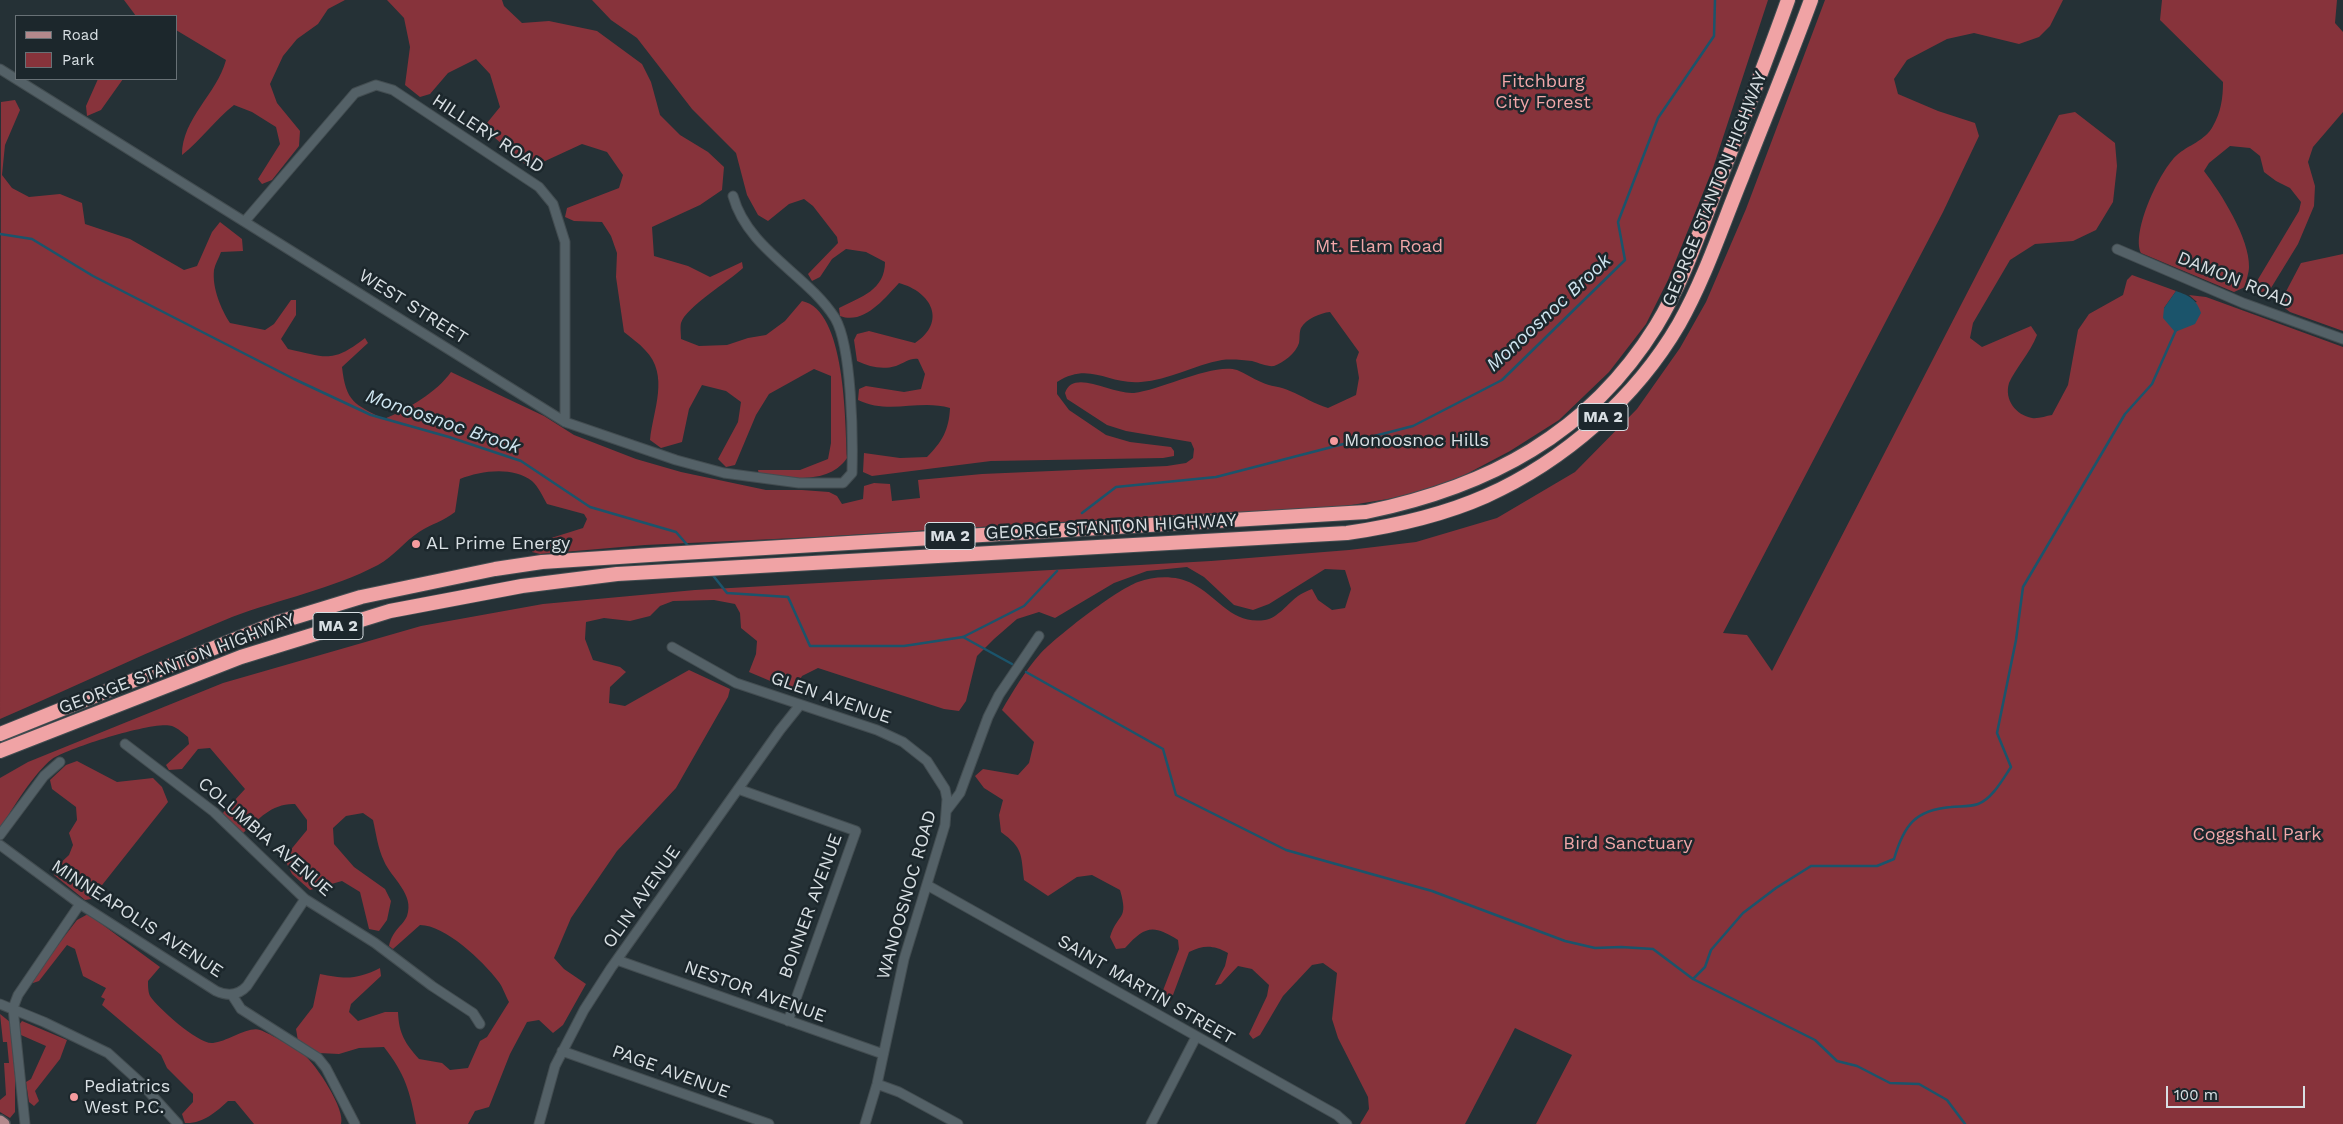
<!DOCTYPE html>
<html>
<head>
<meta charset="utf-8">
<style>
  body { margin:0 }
  #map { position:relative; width:2343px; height:1124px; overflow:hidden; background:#253136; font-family:"Work Sans",sans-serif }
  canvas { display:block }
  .legend { position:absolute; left:15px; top:15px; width:162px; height:65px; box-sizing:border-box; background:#1c272c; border:1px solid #687176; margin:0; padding:6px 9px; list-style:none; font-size:15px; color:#d9e0e4 }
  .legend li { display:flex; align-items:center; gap:10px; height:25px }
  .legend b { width:25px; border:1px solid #687176 }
  .scale { position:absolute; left:2166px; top:1086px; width:139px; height:22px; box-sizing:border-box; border:2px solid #d9e0e4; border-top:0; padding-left:6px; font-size:15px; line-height:18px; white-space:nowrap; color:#d9e0e4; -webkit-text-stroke:4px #1c272c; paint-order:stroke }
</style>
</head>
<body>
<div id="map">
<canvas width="2343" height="1124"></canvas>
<ul class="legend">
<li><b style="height:6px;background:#b2898c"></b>Road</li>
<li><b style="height:14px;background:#87333b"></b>Park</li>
</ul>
<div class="scale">100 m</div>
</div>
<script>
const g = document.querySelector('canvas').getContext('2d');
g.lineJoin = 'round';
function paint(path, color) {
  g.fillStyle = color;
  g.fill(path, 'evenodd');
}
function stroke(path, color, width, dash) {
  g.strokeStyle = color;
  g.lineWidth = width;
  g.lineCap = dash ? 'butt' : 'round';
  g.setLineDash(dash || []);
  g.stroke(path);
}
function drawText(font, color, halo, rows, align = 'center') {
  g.font = font + ' "Work Sans",sans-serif';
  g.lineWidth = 5;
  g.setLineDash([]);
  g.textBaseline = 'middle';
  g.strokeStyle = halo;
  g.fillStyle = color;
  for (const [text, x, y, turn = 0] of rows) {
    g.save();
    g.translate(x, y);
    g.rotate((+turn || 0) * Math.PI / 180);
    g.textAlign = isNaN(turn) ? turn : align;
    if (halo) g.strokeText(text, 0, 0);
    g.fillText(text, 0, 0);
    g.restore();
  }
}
const green = new Path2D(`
  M124,0H345L328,9L318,24L297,39L283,56L270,84L277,103L300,131L299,146L272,180L262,184L258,179L280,144L276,127L252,112L234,105C215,120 201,140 182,155C182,118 217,94 226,60L176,30V16H136Z
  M387,0H502L504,6L522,23L549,21L597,31L642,64L651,82L660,115L680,135L708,152L724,167L722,190L700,205L652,227L654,256L688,266L710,277L742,262L743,268C728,282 686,307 681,323C680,327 681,334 681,339L699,346L727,345L748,338L766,335L785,321L802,301C846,310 845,421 847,458C828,486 788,477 759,475L758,470H800L828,459L831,443V376L814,369L769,394L756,415L735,465L726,467L718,459L738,422L741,402L726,391L702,385L689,409L682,442L661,448L650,440C653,410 670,375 645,350C639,343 631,338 624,332L616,277L617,253L611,236L602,222L574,221L565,217L567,208L619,188L623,175L607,152L582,144L543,162L525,164L487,131V123L500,107L490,74L476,59L448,73L430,94L420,97L405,85L410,47L404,18Z
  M592,0H1768L1713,168L1668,280L1646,324L1609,372L1559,420L1510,451L1457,479L1406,496L1321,510L1175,515L817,537L645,545L540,554L532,552V544L583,528L587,519L584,514L547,504C543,497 538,486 532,481C512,466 481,471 460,479L455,512C444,521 431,524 419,532C404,542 394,556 378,565C332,589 280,599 232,617C154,649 78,685 0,719L1,102L15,100L20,110L5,145L2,175L12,188L29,197L60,194L82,203L85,224L130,239L184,270L197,266L212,232L220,222L242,239L243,251L221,252C219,258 215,264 214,270C212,288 221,309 230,323L265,330L274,324L291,300H296V315L281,339L288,349C326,357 332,364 365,338L368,343L342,367C346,402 354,404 384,419C408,409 437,392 451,372L544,416L574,435L636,459L681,472L766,490H802L829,492L837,496L842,504L863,499L864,486L874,483L890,484L892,501L920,498L918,480L982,474L1167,466L1186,463L1193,458L1194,449L1191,442L1126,431L1107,425L1067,399L1065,393C1073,368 1113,395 1134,393C1162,390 1212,363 1237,370C1245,373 1253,379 1261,382C1270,387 1281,386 1290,391C1303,396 1314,404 1328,408L1356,395L1359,378L1356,360L1359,352L1330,312C1320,313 1306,319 1301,328C1299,332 1300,339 1299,343C1296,353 1283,363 1274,366C1268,367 1259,363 1252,361C1243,360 1231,359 1222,360C1194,365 1169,380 1141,382C1108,385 1090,361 1057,382V394L1069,410L1106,435L1130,442L1171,447L1174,451V456L1163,458L991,461L872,476L863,472L864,453L900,458L927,457C942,442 949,430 950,408C919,399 889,415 858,400L859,389L866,386L904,392L921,389L925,374L918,359C909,358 905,363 896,366C882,370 870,367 857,361L854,340L857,334L869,331L915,343C947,322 932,292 899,283C884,299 864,325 840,316L839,308C861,297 885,290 885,262L866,252L846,249L832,259L820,277L812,281L808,274L838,243L837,237L813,206L804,199L789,204L768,221L758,215L747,195L736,153L692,109L637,38L611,20Z
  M1825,0H2063L2050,26L2039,37L2019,44L1974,33L1947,39L1907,60L1894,79L1898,94L1938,111L1975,123L1979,136L1943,212L1723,633L1747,635L1772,671L2059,115L2075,112L2115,143L2117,166L2113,202L2096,230L2073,241L2035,244L2010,260L1973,323L1970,338L1982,347L2031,326L2037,335C2030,353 2015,369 2009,383C2004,400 2016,415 2032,418C2038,419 2046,416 2052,415L2068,385L2078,330L2089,314L2123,295L2127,280L2132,275L2176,291L2164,308L2197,302L2189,295L2206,297L2343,347V1124H1536L1572,1055L1515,1028L1465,1124H1360L1369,1109L1368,1097L1338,1038L1332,1019L1337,973L1323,963L1312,965L1283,996L1260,1035L1253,1039L1249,1034L1267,996L1269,985L1252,969L1238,966L1221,984L1215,985L1225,966L1228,953C1213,945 1204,945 1189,952L1170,1003L1164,1005L1162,993L1179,949L1178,940C1153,924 1145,926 1125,948L1116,949L1110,937C1118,912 1129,921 1120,890L1092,875L1077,877L1048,896L1024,880C1021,854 1023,848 1001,832L999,815L1003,800L984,788L975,776L983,769L1018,775L1029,763L1034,742L1002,710C1013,691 1025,671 1040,654C1057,636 1116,590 1138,582C1155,576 1176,575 1193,584C1218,597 1232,625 1265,620C1278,618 1288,603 1298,596C1302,593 1307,591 1312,589L1318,600L1332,610L1345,608L1351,589L1345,570L1325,569L1269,604L1253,610L1234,605L1204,577L1187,567L1147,571L1114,583L1055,618L1039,612L1017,619L994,639L977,656L966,701L959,711L944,709L818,668L802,676L794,691L749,672L756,654L757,641L741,628L740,613L735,604L714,600L673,601L660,606L650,616L630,621L604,618L586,622L585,639L593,660L620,667L626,672L610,687L609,703L625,706L689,670L730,689L728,697L676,788L617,851L571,918L554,958L564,969L586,984L563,1025L553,1033L539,1020L527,1022L510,1054L489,1107L475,1111L468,1124H416C410,1091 405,1074 384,1047L359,1048L339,1054L319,1053L298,1041L296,1029L313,1007L320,974C345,979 356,980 380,968L381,976L351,1004L349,1012L358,1021L385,1012H398C399,1034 405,1043 419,1059L442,1063L450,1070L468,1068L480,1041L487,1037L509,1002C505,995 503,987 498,981C483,961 445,925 420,925L393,949L389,946C393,929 402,927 407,916C415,894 391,878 384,861C378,849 376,833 373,820L363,813L346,816L333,828L334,844L354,867L385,889L391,901L387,920L379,931L369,929L360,892L342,881L310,890L292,874L284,858L307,830V820L295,804C272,803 259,819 243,833L222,814L245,789L210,748L198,749L182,769L169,770L166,765L189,744L188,737C184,734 178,728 172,726C155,720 68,748 52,759C34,773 12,809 0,829V778L28,762L223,683L421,626L543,604L695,590L1211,561L1349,550L1416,542L1497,518L1575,472L1637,409L1680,348L1706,302L1746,209Z
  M2162,0H2337L2335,23L2343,32V112L2313,147L2308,162L2315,186L2314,206L2298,244L2271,288L2258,294L2255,291L2257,281L2299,211L2301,202L2290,188L2276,181L2264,172L2260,156L2250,148L2230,146L2209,163L2204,171C2221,193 2250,239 2249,267C2249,273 2246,280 2245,287L2234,292L2141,253C2131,232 2160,170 2177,155C2188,145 2205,141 2213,126C2221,112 2223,98 2223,82L2160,20Z
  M98,79H123L101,110L87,116L86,106Z
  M2343,254V331L2290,312L2282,306L2281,301L2301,263Z
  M77,761L117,782L153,778L162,787L168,802L91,899L85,900L54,875L53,870L69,855L73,845L69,833L77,820L76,807L52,789L50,780L66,765Z
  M88,914L160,967L148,981C148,985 148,992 150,996C158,1008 199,1045 213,1043C227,1042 248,1026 260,1030C271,1034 294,1048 304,1055C316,1064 346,1110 341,1124H254L235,1101H228C216,1112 203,1124 185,1123L182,1114L193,1102V1094L167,1068L161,1055L102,1005L105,999L101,997L106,988L83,976L75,949L67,945L39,981L33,983L31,980L77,920Z
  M0,1014L10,1022L15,1075V1112L10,1118L0,1112V1100L6,1095L4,1063H9L7,1042H3Z
  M22,1021L67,1040L60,1059L35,1091L39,1101L34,1106L29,1102L26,1082L31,1079L46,1046L21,1035L19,1025Z`);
const water = new Path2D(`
  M2176,291C2190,296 2196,299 2201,313L2195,324L2175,332L2163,318L2164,308Z`);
const stream = new Path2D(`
  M0,234L32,239L93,276L294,379L371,415L449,437L521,461L590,507L676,532L690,548
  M1082,513L1116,487L1216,477L1413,426L1502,380L1625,260L1618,222L1658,118L1714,36L1715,0
  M711,573L727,593L788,597L810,646H904L963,637L1024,606L1057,571
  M963,637L1012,664
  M1026,672L1163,749L1176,795L1286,850L1432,891L1565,941L1595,948L1621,947L1653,949L1693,979L1815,1040L1837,1061L1857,1066L1890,1083L1919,1084L1947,1100L1965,1124
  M1693,979L1705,967L1711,950L1743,913L1776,888L1811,866H1877L1894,859C1904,825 1915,810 1951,807C1959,806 1970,807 1978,804C1992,799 2003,779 2011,767L1997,733L2016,640L2023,587L2125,414L2152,384L2176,330`);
const minor = new Path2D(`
  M0,69L565,422L676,460L724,473L799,483H843L852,473C853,438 852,347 835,318C807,274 748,250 733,196
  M245,221L355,93L376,85L393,90L539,187L553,204L565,242V422
  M2117,249L2243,303L2343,339
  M672,647L736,683L877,730L903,742L927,761L945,789L947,799L945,825L904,959L877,1084L865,1124
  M125,744L214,812L305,899L375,943L432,986L473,1013L480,1024
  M738,789L856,831L788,1021
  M947,810L960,793L988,717L999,695L1039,636
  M0,835L44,776L60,762
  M0,845L80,904L216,991C227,996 238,996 247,986L305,899
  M927,885L1337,1115L1347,1124
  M617,960L883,1054
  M232,995L241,1009L318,1058L326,1068L355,1124
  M0,1004L44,1022L108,1053L140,1082L178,1124
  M562,1051L769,1124
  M877,1084L899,1092L958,1124
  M25,1124L13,1008L18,995L80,904
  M539,1124L555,1066L584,1010L611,968L780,730L800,705
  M1151,1124L1196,1037`);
const major = new Path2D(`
  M0,1121L4,1124`);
const highway = new Path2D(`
  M0,734L276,623L361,597L495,569L542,562L665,554L1366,512C1488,487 1589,434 1656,326C1683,282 1700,231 1718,184C1742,123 1766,62 1788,0
  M0,751L241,657L390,611L522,586L617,574L1347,533C1395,526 1441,516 1486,496C1564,461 1636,398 1679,324C1705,278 1722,226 1742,177C1765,118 1789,60 1811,0`);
const markers = [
  [1334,441,5,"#f59b9e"],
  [416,544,5,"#f59b9e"],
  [74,1097,5,"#f59b9e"]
];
const shields = [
  [1603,417,50],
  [950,536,50],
  [338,626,50]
];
const shieldNames = [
  ["MA 2",1603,417],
  ["MA 2",950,536],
  ["MA 2",338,626]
];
const parkNames = [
  ["Fitchburg",1543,82],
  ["City Forest",1543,103],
  ["Mt. Elam Road",1379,247],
  ["Coggshall Park",2257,835],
  ["Bird Sanctuary",1628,844]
];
const streetNames = [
  ["HILLERY ROAD",488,134,33],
  ["GEORGE STANTON HIGHWAY",1715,189,-68],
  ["DAMON ROAD",2235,280,22],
  ["WEST STREET",413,307,32],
  ["GEORGE STANTON HIGHWAY",1111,527,-3],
  ["GEORGE STANTON HIGHWAY",177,664,-21],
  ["GLEN AVENUE",831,698,19],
  ["COLUMBIA AVENUE",265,837,41],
  ["WANOOSNOC ROAD",907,895,-74],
  ["OLIN AVENUE",642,897,-55],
  ["BONNER AVENUE",811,906,-70],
  ["MINNEAPOLIS AVENUE",137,919,33],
  ["SAINT MARTIN STREET",1146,990,30],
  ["NESTOR AVENUE",755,992,20],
  ["PAGE AVENUE",671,1072,20]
];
const poiNames = [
  ["Monoosnoc Hills",1344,441],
  ["AL Prime Energy",426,544],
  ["Pediatrics",84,1087],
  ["West P.C.",84,1108]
];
const waterNames = [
  ["Monoosnoc Brook",1549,313,-43],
  ["Monoosnoc Brook",443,422,19]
];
paint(green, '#87333b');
paint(water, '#1b546b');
stroke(stream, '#1b546b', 2.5);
stroke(minor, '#434d51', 11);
stroke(major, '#434d51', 14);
stroke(highway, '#434d51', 16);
stroke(minor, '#546167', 9);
stroke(major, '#b2898c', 11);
stroke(highway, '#f0a3a5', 14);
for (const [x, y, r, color] of markers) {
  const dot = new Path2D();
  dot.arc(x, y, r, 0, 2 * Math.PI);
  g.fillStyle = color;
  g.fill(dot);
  stroke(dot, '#1c272c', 2);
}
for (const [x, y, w] of shields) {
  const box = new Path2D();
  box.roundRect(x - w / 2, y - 13.5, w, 27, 4);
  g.fillStyle = '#1c272c';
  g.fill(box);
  stroke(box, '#d9e0e4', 1);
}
drawText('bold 16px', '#d9e0e4', null, shieldNames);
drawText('18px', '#f1a7a9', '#1c272c', parkNames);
drawText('18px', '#d9e0e4', '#1c272c', streetNames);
drawText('18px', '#d9e0e4', '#1c272c', poiNames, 'left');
drawText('italic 19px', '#cfe6f1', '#1c272c', waterNames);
</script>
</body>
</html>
